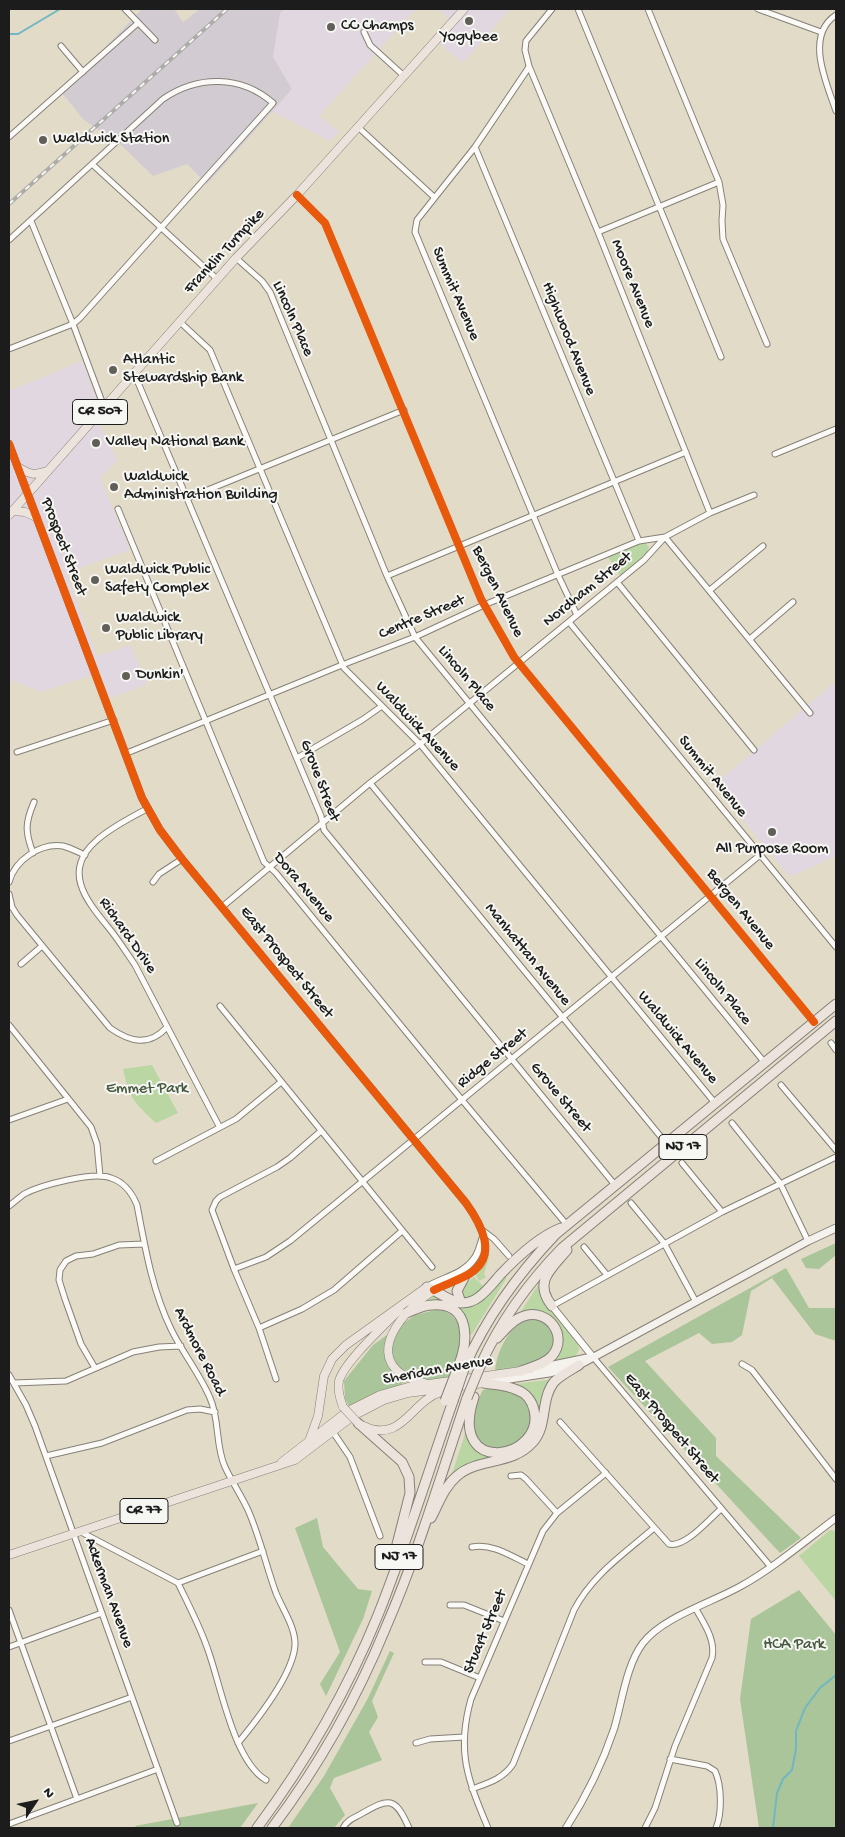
<!DOCTYPE html>
<html>
<head>
<meta charset="utf-8">
<style>
  body { margin:0 }
  #map { position:relative; width:845px; height:1837px; overflow:hidden; background:#e2dbc8; font-family:"Gochi Hand",sans-serif }
  canvas { display:block }
  .frame { position:absolute; inset:0; border:10px solid #1c1c1c; pointer-events:none }
  .north { position:absolute; left:10px; top:1777px; width:50px; height:50px; -webkit-text-stroke:4px #f6f6f2; paint-order:stroke; rotate:56deg; font-size:14px; font-weight:700; line-height:20px; text-align:center; color:#1c1c1c }
  .north::after { content:''; display:block; margin:auto; width:18px; height:22px; background:#1c1c1c; clip-path:polygon(50% 0,100% 100%,50% 72%,0 100%) }
</style>
</head>
<body>
<div id="map">
<canvas width="845" height="1837"></canvas>
<div class="frame"></div>
<div class="north">N</div>
</div>
<script>
const g = document.querySelector('canvas').getContext('2d');
g.lineJoin = 'round';
function paint(path, color) {
  g.fillStyle = color;
  g.fill(path, 'evenodd');
}
function stroke(path, color, width, dash) {
  g.strokeStyle = color;
  g.lineWidth = width;
  g.lineCap = dash ? 'butt' : 'round';
  g.setLineDash(dash || []);
  g.stroke(path);
}
function drawText(font, color, halo, rows, align = 'center') {
  g.font = font + ' "Gochi Hand",sans-serif';
  g.lineWidth = 4;
  g.setLineDash([]);
  g.textBaseline = 'middle';
  g.strokeStyle = halo;
  g.fillStyle = color;
  for (const [text, x, y, turn = 0] of rows) {
    g.save();
    g.translate(x, y);
    g.rotate((+turn || 0) * Math.PI / 180);
    g.textAlign = isNaN(turn) ? turn : align;
    if (halo) g.strokeText(text, 0, 0);
    g.fillText(text, 0, 0);
    g.restore();
  }
}
const built = new Path2D(`
  M284,9H416L319,116L339,132L330,141L271,111L292,89L273,57L280,13Z
  M438,9H510L463,63L435,40L451,21Z
  M82,361L97,401L100,426L117,460L100,478L130,550L66,573L97,656L130,645L148,684L110,698L100,672L41,692L9,679V391Z
  M836,681V856L790,877L714,785Z`);
const industrial = new Path2D(`
  M142,9H174L183,22L200,9H284L280,13L273,57L292,89L207,184L187,164L153,176L122,146L83,119L62,93Z`);
const green = new Path2D(`
  M644,542L649,547L647,553L620,575L608,557Z
  M152,1065L178,1113L156,1123C134,1102 130,1100 123,1069Z
  M490,1254L484,1274L486,1277L479,1281L476,1275L484,1266Z
  M506,1276V1279L472,1334H469L460,1313L423,1302L436,1292C444,1297 453,1303 461,1306C479,1313 495,1287 506,1276Z
  M474,1277L485,1288L474,1297L464,1299L460,1289Z
  M540,1282L541,1295L544,1302L578,1345L579,1350L575,1357L551,1362L529,1312L520,1313Z
  M554,1379L537,1425C541,1408 529,1394 516,1384Z
  M467,1428C471,1444 477,1454 495,1457L463,1467L452,1474Z
  M830,1530L836,1531V1601L799,1556Z`);
const forest = new Path2D(`
  M836,1243V1255L819,1269L806,1268L801,1259Z
  M786,1268L809,1308H836V1341L815,1334L772,1278L751,1291L742,1335L732,1342L712,1344L699,1333L645,1361L716,1438V1456L801,1538L780,1553L608,1367Z
  M435,1310C443,1310 449,1312 455,1319C471,1337 458,1358 451,1378L425,1380L414,1378L377,1396L352,1411L345,1399L344,1381L373,1345L415,1315Z
  M534,1318C551,1322 552,1332 556,1347L545,1362L495,1371C497,1350 511,1321 534,1318Z
  M493,1388C514,1390 520,1396 534,1410L532,1434C529,1437 525,1443 520,1445C516,1447 509,1447 505,1448C466,1455 469,1413 483,1390Z
  M317,1518L323,1547L358,1589L372,1591L363,1619L326,1696L320,1684L340,1652L295,1528Z
  M799,1590L836,1635V1828H759L740,1699L751,1619Z
  M390,1651L394,1653L372,1701L378,1717L369,1732L382,1760L334,1778L330,1788L345,1815L334,1828H288L324,1776L367,1700Z
  M258,1803L240,1828H137L135,1826Z`);
const stream = new Path2D(`
  M9,34H18L60,9
  M773,1828L777,1793L783,1779L792,1770L796,1749V1731L805,1708L820,1688L836,1675`);
const minor = new Path2D(`
  M125,9L155,40
  M552,9L526,41L525,50L529,66L527,70L475,147L417,220L415,232L558,575L577,615
  M578,9L721,357
  M648,9L719,182L723,205L722,221L723,239L767,344
  M758,9L821,32
  M836,15C804,36 827,84 836,111
  M364,32L370,45L403,75
  M61,46L83,72
  M529,66L598,232L710,513
  M358,127L434,197
  M9,137L138,23
  M475,147L639,541
  M92,164L217,279
  M297,195L325,223L481,599L514,657L814,1022
  M31,221L73,324L104,407
  M598,232L719,182
  M9,240L163,99C198,75 241,75 273,103L80,318L73,324L9,349
  M236,258L262,281L270,292L387,576L415,637L765,1063
  M180,322L210,350L344,668L420,744L715,1103
  M134,373L321,816L324,830L615,1185
  M775,454L836,429
  M188,498L404,410
  M118,509L264,862L276,873L462,1100L567,1225
  M387,576L686,452
  M617,582L754,750
  M710,590L763,546
  M569,622L836,947
  M750,639L793,602
  M17,752L114,720
  M127,753L342,665L415,637L484,605L639,541L665,537L710,513L754,495
  M297,758L362,720L382,706
  M370,783L666,1143
  M148,808C131,818 111,827 96,841C62,871 86,900 108,927C118,939 126,952 135,965L219,1126
  M33,853C25,832 25,823 34,802
  M9,882C15,860 40,843 63,846C71,848 78,852 85,855
  M153,882L159,874L182,859
  M9,894L12,907L17,915L110,1028C130,1042 149,1047 167,1027
  M222,907L370,783L420,744L644,560L665,537L810,713
  M21,964L42,946
  M220,1006L432,1267
  M9,1025L91,1127L97,1144L100,1176
  M831,1043L836,1050
  M781,1085L836,1150
  M9,1120L68,1099
  M732,1123L780,1183L808,1241
  M156,1161L236,1119L281,1082
  M682,1163L722,1212
  M631,1203L664,1243L696,1302
  M9,1206C14,1202 19,1198 24,1194C41,1185 94,1171 111,1178C124,1182 132,1193 137,1205C145,1247 152,1290 171,1329C182,1352 200,1374 210,1398C220,1420 215,1445 225,1467C232,1482 241,1495 248,1510C260,1537 266,1566 276,1593C282,1608 294,1625 295,1642C296,1671 257,1720 238,1743
  M482,1230L494,1239L509,1256
  M584,1247L607,1275
  M234,1269L266,1257L290,1241L760,855
  M552,1306L722,1212L836,1157
  M259,1328L302,1309L334,1290L402,1231
  M593,1357L771,1567
  M742,1364L752,1370L836,1479
  M95,1368L81,1344L65,1299L59,1280L60,1270L66,1261L76,1256L93,1254L119,1245L144,1244
  M9,1375L26,1405L35,1426L177,1823
  M276,1379L259,1328L234,1269L212,1210L216,1201L220,1197L277,1167L290,1158L321,1131
  M14,1383L66,1381L133,1352L159,1347L181,1346
  M560,1422L669,1544C685,1548 708,1520 720,1510
  M333,1432L350,1457L380,1536
  M46,1456L102,1443L187,1410L200,1409L215,1412
  M511,1476L521,1475L526,1479L557,1513
  M81,1532L178,1583L263,1551
  M472,1547C492,1543 511,1556 528,1564
  M178,1583C189,1606 201,1628 209,1653C221,1687 234,1761 266,1780
  M450,1605H464L504,1621
  M9,1610L77,1799
  M9,1647L102,1613
  M425,1662H441L480,1678
  M9,1741L132,1697
  M416,1743L430,1739L464,1737
  M670,1759L707,1766L715,1771C722,1786 722,1814 716,1828
  M472,1789C488,1783 503,1779 513,1764L574,1610C592,1575 625,1553 654,1528
  M9,1824L158,1769
  M343,1828C347,1820 354,1818 361,1814C389,1798 395,1796 409,1828
  M488,1828C468,1780 456,1752 471,1699L543,1531L557,1513L606,1473
  M645,1828L655,1808L675,1746L712,1658C716,1640 704,1624 696,1609`);
const tertiary = new Path2D(`
  M9,444L142,798L160,830L182,859L466,1203C481,1224 499,1256 469,1274C459,1280 446,1284 434,1290
  M427,1287C442,1278 464,1274 474,1259C479,1253 480,1245 483,1237
  M552,1306L593,1357
  M566,1828C586,1797 602,1765 614,1729C622,1703 626,1665 643,1643C663,1617 711,1603 741,1586C775,1567 805,1541 836,1518`);
const secondary = new Path2D(`
  M534,1369L587,1358
  M490,1382L549,1373L579,1365L808,1241L836,1228`);
const primary = new Path2D(`
  M18,467C29,474 34,476 47,471
  M12,511L25,512L36,517
  M9,515L236,258L297,195L464,9
  M427,1384C419,1381 409,1379 401,1374C366,1348 411,1304 434,1290
  M343,1407C340,1399 337,1390 339,1381C344,1362 384,1326 399,1310
  M364,1426C402,1444 411,1401 441,1392
  M309,1441L318,1416L324,1376L332,1359L346,1345L427,1287
  M282,1462L348,1411L380,1395L408,1387L521,1371
  M9,1555L295,1460L353,1416L384,1400L408,1393L484,1383`);
const trunk = new Path2D(`
  M427,1287C437,1291 450,1302 461,1303C468,1303 474,1301 479,1297C487,1291 494,1282 500,1275C517,1257 538,1237 561,1228
  M461,1303L457,1291L465,1276
  M552,1306C533,1282 551,1269 567,1250
  M406,1313C414,1310 423,1305 432,1305C472,1302 468,1343 458,1367
  M497,1338C505,1330 513,1319 524,1316C548,1308 569,1336 552,1356C544,1365 531,1367 521,1371
  M481,1364C501,1320 528,1283 562,1248L836,1021
  M465,1366C487,1316 518,1274 556,1234L836,1004
  M474,1397C447,1479 546,1459 534,1410C532,1401 526,1393 517,1390C507,1385 495,1385 484,1383
  M358,1423L402,1462L409,1477L410,1493L392,1564
  M431,1518C439,1503 444,1487 457,1476C479,1457 512,1466 533,1442C548,1425 540,1400 554,1382C561,1375 571,1370 579,1365
  M257,1828C306,1762 347,1691 378,1615C406,1545 428,1472 453,1401
  M272,1828C318,1767 357,1698 386,1627C418,1553 441,1475 467,1398`);
const rail = new Path2D(`
  M9,204L227,9`);
const primaryBridge = new Path2D(`
  M343,1407L358,1423`);
const trunkBridge = new Path2D(`
  M467,1398L481,1364
  M445,1401L458,1367
  M453,1401L465,1366`);
const cycleway = new Path2D(`
  M297,195L325,223L481,599L514,657L814,1022
  M9,444L142,798L160,830L182,859L466,1203C481,1224 499,1256 469,1274C459,1280 446,1284 434,1290`);
const markers = [
  [469,21,5,"#615f58"],
  [331,27,5,"#615f58"],
  [43,140,5,"#615f58"],
  [113,370,5,"#615f58"],
  [96,443,5,"#615f58"],
  [114,487,5,"#615f58"],
  [95,580,5,"#615f58"],
  [106,628,5,"#615f58"],
  [126,676,5,"#615f58"],
  [772,832,5,"#615f58"]
];
const shields = [
  [100,412,55],
  [683,1147,48],
  [144,1511,48],
  [399,1557,48]
];
const shieldNames = [
  ["CR 507",100,412],
  ["NJ 17",683,1147],
  ["CR 77",144,1511],
  ["NJ 17",399,1557]
];
const poiNames = [
  ["CC Champs",341,27],
  ["Yogybee",469,38,"center"],
  ["Waldwick Station",53,140],
  ["Atlantic",123,361],
  ["Stewardship Bank",123,379],
  ["Valley National Bank",106,443],
  ["Waldwick",124,478],
  ["Administration Building",124,496],
  ["Waldwick Public",105,571],
  ["Safety Complex",105,589],
  ["Waldwick",116,619],
  ["Public Library",116,637],
  ["Dunkin'",136,676],
  ["All Purpose Room",772,850,"center"]
];
const streetNames = [
  ["Franklin Turnpike",225,252,-47],
  ["Moore Avenue",632,284,68],
  ["Summit Avenue",455,294,67],
  ["Lincoln Place",292,319,66],
  ["Highwood Avenue",568,339,68],
  ["Prospect Street",63,547,69],
  ["Nordham Street",588,590,-39],
  ["Bergen Avenue",497,592,64],
  ["Centre Street",422,618,-23],
  ["Lincoln Place",466,679,50],
  ["Waldwick Avenue",417,727,47],
  ["Summit Avenue",712,777,51],
  ["Grove Street",319,781,69],
  ["Dora Avenue",303,888,50],
  ["Bergen Avenue",740,910,51],
  ["Richard Drive",127,936,55],
  ["Manhattan Avenue",527,955,51],
  ["East Prospect Street",286,963,51],
  ["Lincoln Place",722,992,51],
  ["Waldwick Avenue",677,1038,50],
  ["Ridge Street",493,1059,-39],
  ["Grove Street",560,1098,50],
  ["Ardmore Road",199,1352,63],
  ["Sheridan Avenue",438,1371,-10],
  ["East Prospect Street",671,1429,50],
  ["Ackerman Avenue",108,1593,70],
  ["Stuart Street",486,1632,-67]
];
const parkNames = [
  ["Emmet Park",147,1090],
  ["HCA Park",794,1646]
];
paint(built, '#e1d7e0');
paint(industrial, '#d2ccd2');
paint(green, '#b9d6a3');
paint(forest, '#a9c599');
stroke(stream, '#70b7c2', 2);
stroke(minor, '#858178', 7);
stroke(tertiary, '#858178', 8);
stroke(secondary, '#858178', 9);
stroke(primary, '#858178', 9);
stroke(trunk, '#858178', 11);
stroke(minor, '#fbfaf7', 5);
stroke(tertiary, '#fbfaf7', 6);
stroke(secondary, '#f5f1ec', 7);
stroke(primary, '#ece4dc', 8);
stroke(trunk, '#ece4dc', 9);
stroke(rail, '#adaca9', 4);
stroke(rail, '#f6f6f2', 2, [5.5]);
stroke(primaryBridge, '#858178', 9, []);
stroke(trunkBridge, '#858178', 11, []);
stroke(primaryBridge, '#ece4dc', 8);
stroke(trunkBridge, '#ece4dc', 9);
stroke(cycleway, '#e8590c', 8);
for (const [x, y, r, color] of markers) {
  const dot = new Path2D();
  dot.arc(x, y, r, 0, 2 * Math.PI);
  g.fillStyle = color;
  g.fill(dot);
  stroke(dot, '#f6f6f2', 2);
}
for (const [x, y, w] of shields) {
  const box = new Path2D();
  box.roundRect(x - w / 2, y - 12.5, w, 25, 4);
  g.fillStyle = '#f6f6f2';
  g.fill(box);
  stroke(box, '#1c1c1c', 1);
}
drawText('bold 15px', '#1c1c1c', null, shieldNames);
drawText('16px', '#1c1c1c', '#f6f6f2', poiNames, 'left');
drawText('16px', '#1c1c1c', '#f6f6f2', streetNames);
drawText('16px', '#475b41', '#f6f6f2', parkNames);
</script>
</body>
</html>
